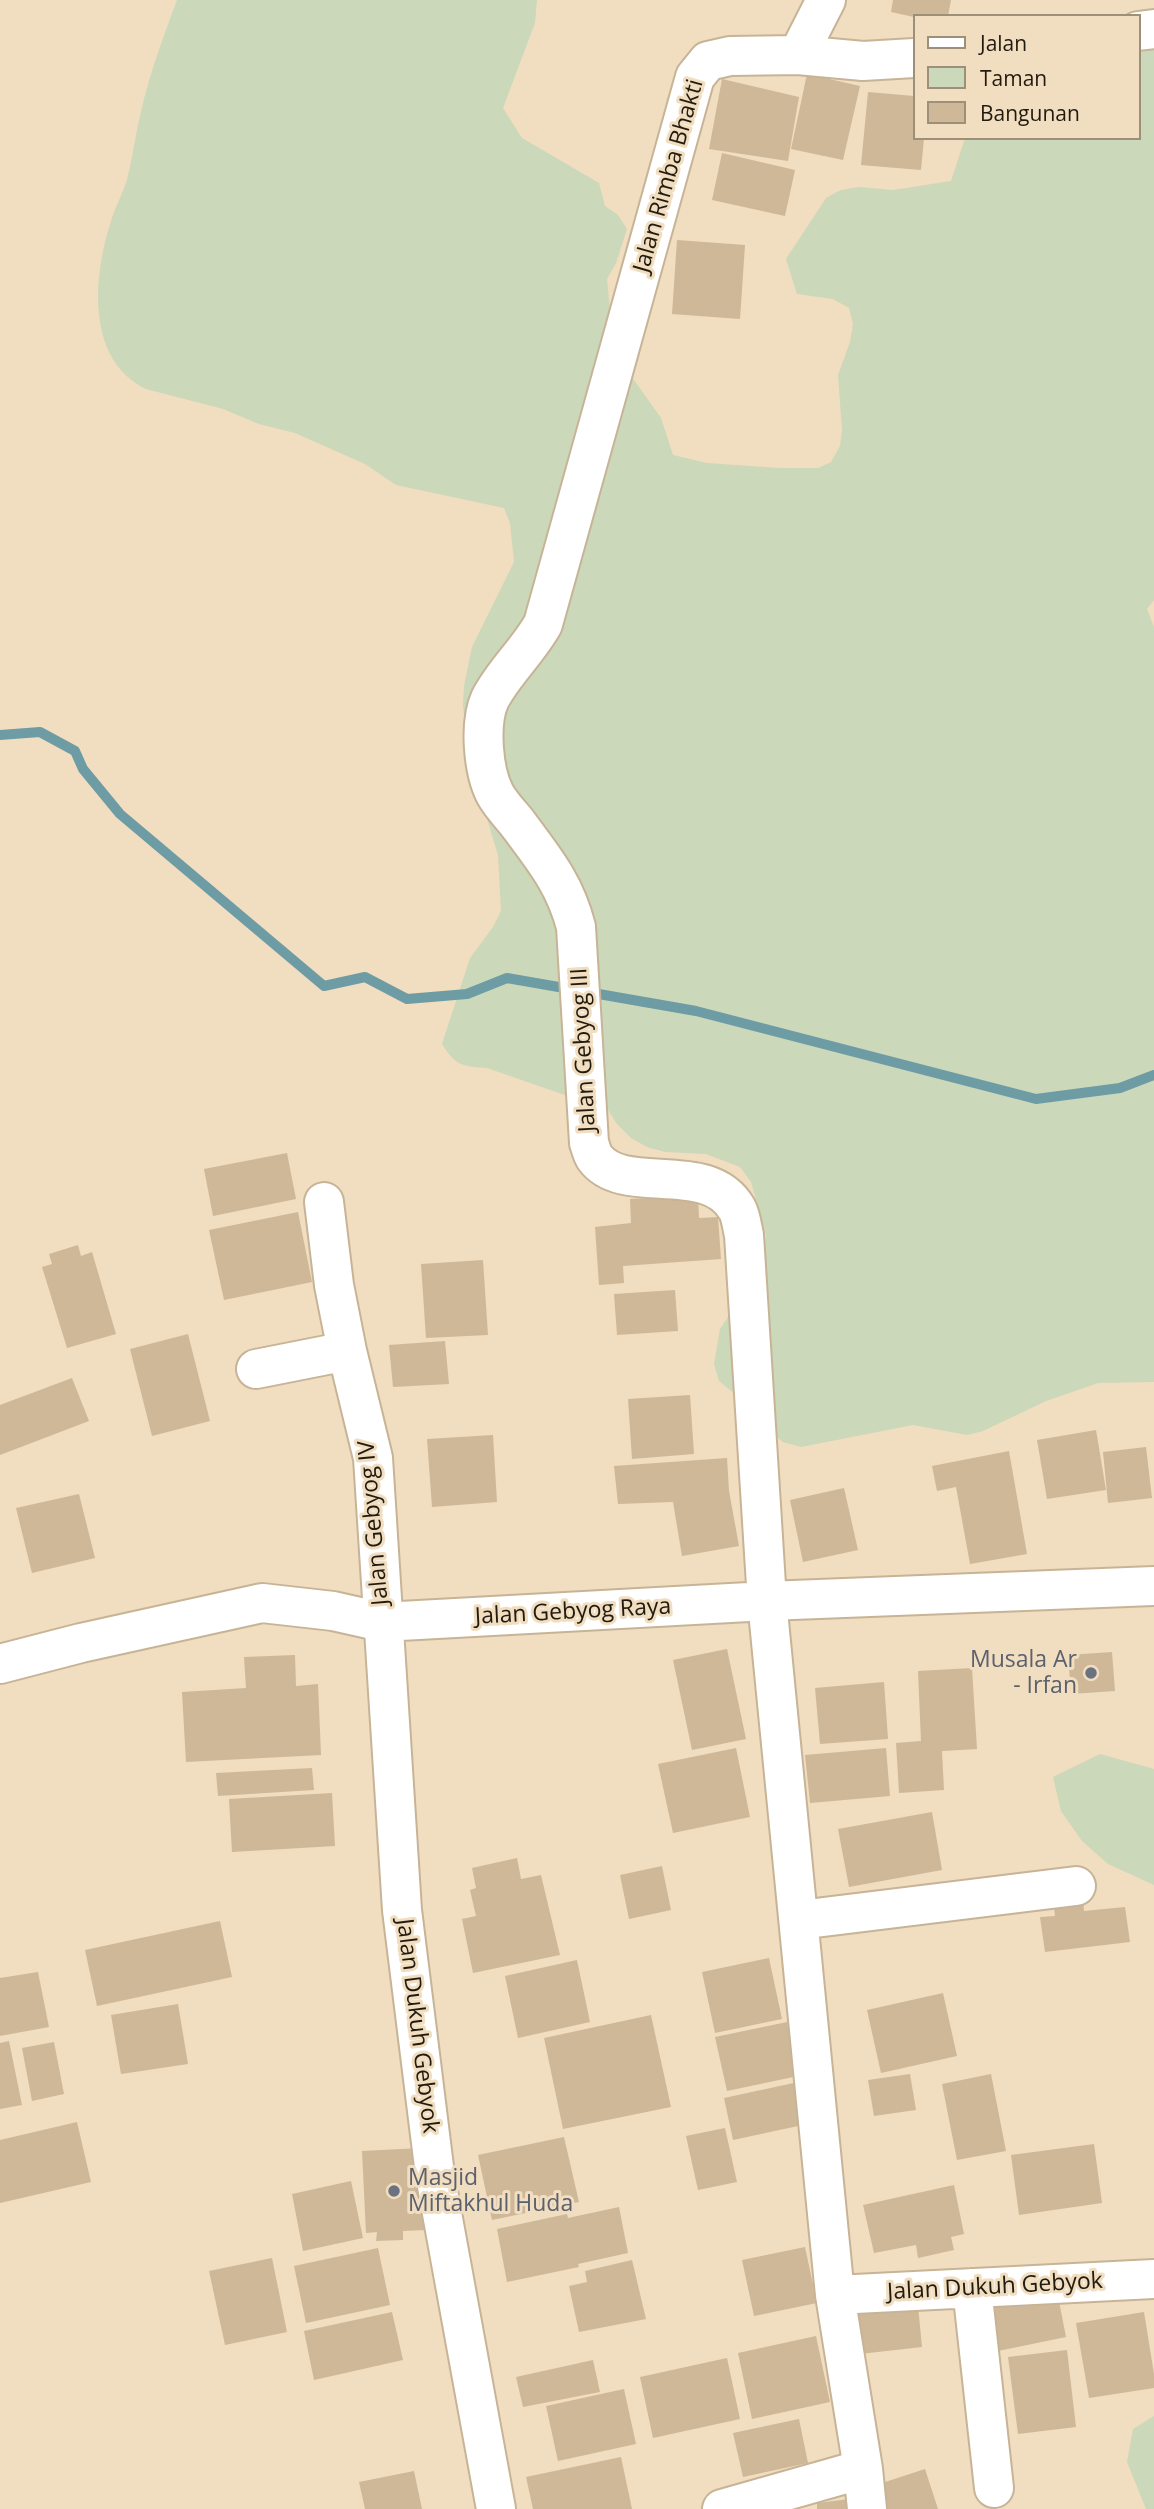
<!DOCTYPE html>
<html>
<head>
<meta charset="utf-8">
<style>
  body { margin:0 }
  #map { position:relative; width:1154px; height:2509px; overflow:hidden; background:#f1ddbf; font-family:"Open Sans",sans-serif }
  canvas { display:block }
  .legend { position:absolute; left:913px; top:14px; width:228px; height:126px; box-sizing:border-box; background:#f1ddbf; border:2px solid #9e8f79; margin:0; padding:9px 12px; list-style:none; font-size:21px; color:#211a0f }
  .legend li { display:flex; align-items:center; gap:14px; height:35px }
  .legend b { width:35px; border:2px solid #9e8f79 }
</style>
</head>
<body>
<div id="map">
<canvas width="1154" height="2509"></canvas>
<ul class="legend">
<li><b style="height:9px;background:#fff"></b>Jalan</li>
<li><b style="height:19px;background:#cbd8ba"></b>Taman</li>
<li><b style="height:19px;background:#ceb897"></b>Bangunan</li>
</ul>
</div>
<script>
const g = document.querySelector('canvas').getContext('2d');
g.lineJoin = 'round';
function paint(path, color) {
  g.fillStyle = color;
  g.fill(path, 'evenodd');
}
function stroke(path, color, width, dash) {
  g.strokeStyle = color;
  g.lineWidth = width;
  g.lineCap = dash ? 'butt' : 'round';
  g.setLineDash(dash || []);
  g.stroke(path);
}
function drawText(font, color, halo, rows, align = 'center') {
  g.font = font + ' "Open Sans",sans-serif';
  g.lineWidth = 6;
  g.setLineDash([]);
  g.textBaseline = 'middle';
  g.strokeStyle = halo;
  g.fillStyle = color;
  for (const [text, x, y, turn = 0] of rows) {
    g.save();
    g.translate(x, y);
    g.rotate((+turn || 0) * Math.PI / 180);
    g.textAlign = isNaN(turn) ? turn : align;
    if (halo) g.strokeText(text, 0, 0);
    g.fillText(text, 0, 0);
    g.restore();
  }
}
const green = new Path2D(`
  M177,0H537L535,23L503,108L522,138L599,183L605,206L618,215L627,229L616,263L607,279L614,352L661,418L673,455L707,463L779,468H818L831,462L840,446L842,430L838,375L850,342L853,324L849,308L833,299L797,294L786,259L826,198L841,190L859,187L893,190L951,181L965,138H1138V52L1154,49V600L1147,609L1154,627V1382L1098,1383L1046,1401L983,1431L967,1435L913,1425L801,1447L783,1442L769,1431L747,1404L719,1381L714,1364L720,1329L730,1314L760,1285L766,1235L751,1182L740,1167L706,1154L665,1152L647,1147L631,1138L617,1124L608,1110L487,1068C462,1066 456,1066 442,1044L470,958L493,927L501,911L498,855L469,759L463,706L464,686L472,647L514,562L510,523L504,508L396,485L365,464L295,433L259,424L223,409L146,389C83,358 94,270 113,215C117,204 123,192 127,180C133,156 136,131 142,107C151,70 164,35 177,0Z
  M1100,1754L1154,1769V1885L1108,1864L1082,1841L1061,1811L1053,1777Z
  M1154,2416V2509H1146L1127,2462L1133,2429Z`);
const stream = new Path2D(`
  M0,735L40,732L75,751L83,769L120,814L324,986L365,977L407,999L467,994L507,978L696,1011L1036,1099L1120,1088L1154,1075`);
const building = new Path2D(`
  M893,0H951L948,16L914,17L891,12Z
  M807,74L860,86L843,160L791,149Z
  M722,79L799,97L788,161L709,149Z
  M868,92L914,96V138H924L921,170L861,165Z
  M722,153L795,170L785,216L712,200Z
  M677,240L745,245L740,319L672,314Z
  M287,1153L296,1199L213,1216L204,1169Z
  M698,1195L699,1218L718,1217L721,1259L623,1266L624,1283L599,1285L595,1227L631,1223L630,1199Z
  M298,1212L312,1282L224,1300L209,1230Z
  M78,1245L81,1256L92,1252L116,1334L67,1348L42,1267L52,1264L49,1254Z
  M483,1260L488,1335L426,1338L421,1264Z
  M675,1290L678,1331L617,1335L614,1294Z
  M188,1334L210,1421L152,1436L130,1349Z
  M445,1341L449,1384L393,1387L389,1345Z
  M72,1378L89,1421L0,1455V1405Z
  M690,1395L694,1454L632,1459L628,1399Z
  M1096,1430L1106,1490L1047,1499L1037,1440Z
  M493,1435L497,1502L432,1507L427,1439Z
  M1146,1447L1152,1498L1108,1503L1103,1452Z
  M1009,1451L1027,1554L970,1564L956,1487L937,1491L932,1466Z
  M727,1458L729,1491L739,1546L682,1556L673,1502L618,1504L614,1466Z
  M844,1488L858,1550L803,1562L790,1500Z
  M79,1494L95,1558L32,1573L16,1508Z
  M727,1649L746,1739L692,1750L673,1660Z
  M1112,1652L1115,1691L1071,1694L1068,1655Z
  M295,1655L296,1686L318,1684L321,1755L186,1762L182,1692L246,1688L244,1657Z
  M972,1668L977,1749L942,1751L944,1790L899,1793L896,1743L921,1741L918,1671Z
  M884,1682L888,1739L820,1744L815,1688Z
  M736,1748L750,1817L673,1833L658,1764Z
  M886,1748L890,1796L810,1803L805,1755Z
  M312,1768L314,1790L218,1796L216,1773Z
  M332,1793L335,1846L232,1852L229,1799Z
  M932,1812L942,1870L849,1887L838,1829Z
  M517,1858L521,1879L541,1875L560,1955L473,1973L462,1919L476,1916L470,1890L476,1888L472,1868Z
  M662,1866L671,1910L629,1919L620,1875Z
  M1083,1897L1084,1911L1125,1907L1130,1942L1045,1952L1040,1917L1055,1916L1053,1901Z
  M220,1921L232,1977L97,2006L85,1950Z
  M769,1958L782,2019L715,2033L702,1972Z
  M577,1960L590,2022L518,2038L505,1976Z
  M38,1972L49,2027L0,2036V1978Z
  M943,1993L957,2056L881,2073L867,2010Z
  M178,2004L188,2064L121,2074L111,2015Z
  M651,2015L671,2107L563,2129L544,2038Z
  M787,2022L798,2076L727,2091L715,2037Z
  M9,2041L22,2105L0,2109V2043Z
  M54,2042L64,2094L32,2101L22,2048Z
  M910,2074L916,2110L874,2116L868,2080Z
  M991,2074L1006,2151L957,2160L942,2084Z
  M803,2081L812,2123L733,2140L724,2098Z
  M77,2122L91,2182L0,2203V2140Z
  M725,2128L737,2182L698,2190L686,2136Z
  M564,2137L579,2202L492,2220L478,2155Z
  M1094,2144L1102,2203L1019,2215L1011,2155Z
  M421,2148L426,2230L403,2231V2240L376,2241L377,2232L366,2233L362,2151Z
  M351,2181L363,2238L303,2251L292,2194Z
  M954,2185L964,2234L951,2237L954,2250L918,2258L916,2245L874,2253L863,2205Z
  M619,2207L628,2253L578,2264L579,2267L507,2282L497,2229L567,2214L568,2218Z
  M805,2247L817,2303L754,2316L742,2260Z
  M378,2248L390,2305L306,2323L294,2266Z
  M272,2258L287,2332L225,2345L209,2271Z
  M632,2260L646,2319L579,2332L569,2286L587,2282L585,2271Z
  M1057,2291L1066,2337L998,2351L988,2304Z
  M918,2306L922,2347L860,2354L856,2313Z
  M392,2312L403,2360L314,2380L304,2331Z
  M1144,2312L1154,2374V2388L1089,2398L1076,2323Z
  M816,2336L830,2402L752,2419L738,2353Z
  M1067,2350L1076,2427L1018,2434L1008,2357Z
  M727,2358L740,2419L653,2438L640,2377Z
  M593,2360L600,2392L523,2407L516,2377Z
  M624,2389L636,2444L558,2461L546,2406Z
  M799,2419L808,2463L743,2477L733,2433Z
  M621,2457L632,2509H533L526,2477Z
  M925,2469L938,2509H884L876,2485Z
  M414,2471L422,2509H365L359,2482Z
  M858,2498L859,2509H817V2503Z`);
const minor = new Path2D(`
  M826,0L798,55L730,56L708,61L695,77L543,624C528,651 504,672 490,699C479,723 483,771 495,794C501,805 511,815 518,824C544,859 565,884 576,927L589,1143C591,1148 592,1154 595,1158C624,1197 708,1158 737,1209C741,1216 742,1227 744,1235L767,1601L835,2295L863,2469L867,2509
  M1138,31L1154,29
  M798,55L863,61L914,58
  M324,1202L334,1285L347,1351
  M256,1369L347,1351L373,1458L402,1910L435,2175L496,2509
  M0,1664L81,1643L262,1603L333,1611L382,1622L767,1601L1154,1586
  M799,1920L1076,1886
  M972,2288L994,2488
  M835,2295L1154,2279
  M722,2509L863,2469`);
const markers = [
  [1091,1673,7,"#6b7280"],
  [394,2191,7,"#6b7280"]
];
const streetNames = [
  ["Jalan Rimba Bhakti",669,176,-74],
  ["Jalan Gebyog III",584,1050,-93],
  ["Jalan Gebyog IV",374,1523,-95],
  ["Jalan Gebyog Raya",573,1612,-3],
  ["Jalan Dukuh Gebyok",417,2026,83],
  ["Jalan Dukuh Gebyok",995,2287,-3]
];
const worshipNames = [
  ["Musala Ar",1077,1660],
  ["- Irfan",1077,1686],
  ["Masjid",408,2178,"left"],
  ["Miftakhul Huda",408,2204,"left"]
];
paint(green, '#cbd8ba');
stroke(stream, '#6d9ca4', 10);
paint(building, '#ceb897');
stroke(minor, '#c7b497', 42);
stroke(minor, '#fff', 38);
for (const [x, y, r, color] of markers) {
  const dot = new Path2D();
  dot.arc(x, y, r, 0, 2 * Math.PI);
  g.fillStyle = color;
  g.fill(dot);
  stroke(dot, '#f1ddbf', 2.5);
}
drawText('23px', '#211a0f', '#f1ddbf', streetNames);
drawText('23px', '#5b616d', '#f1ddbf', worshipNames, 'right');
</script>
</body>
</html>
